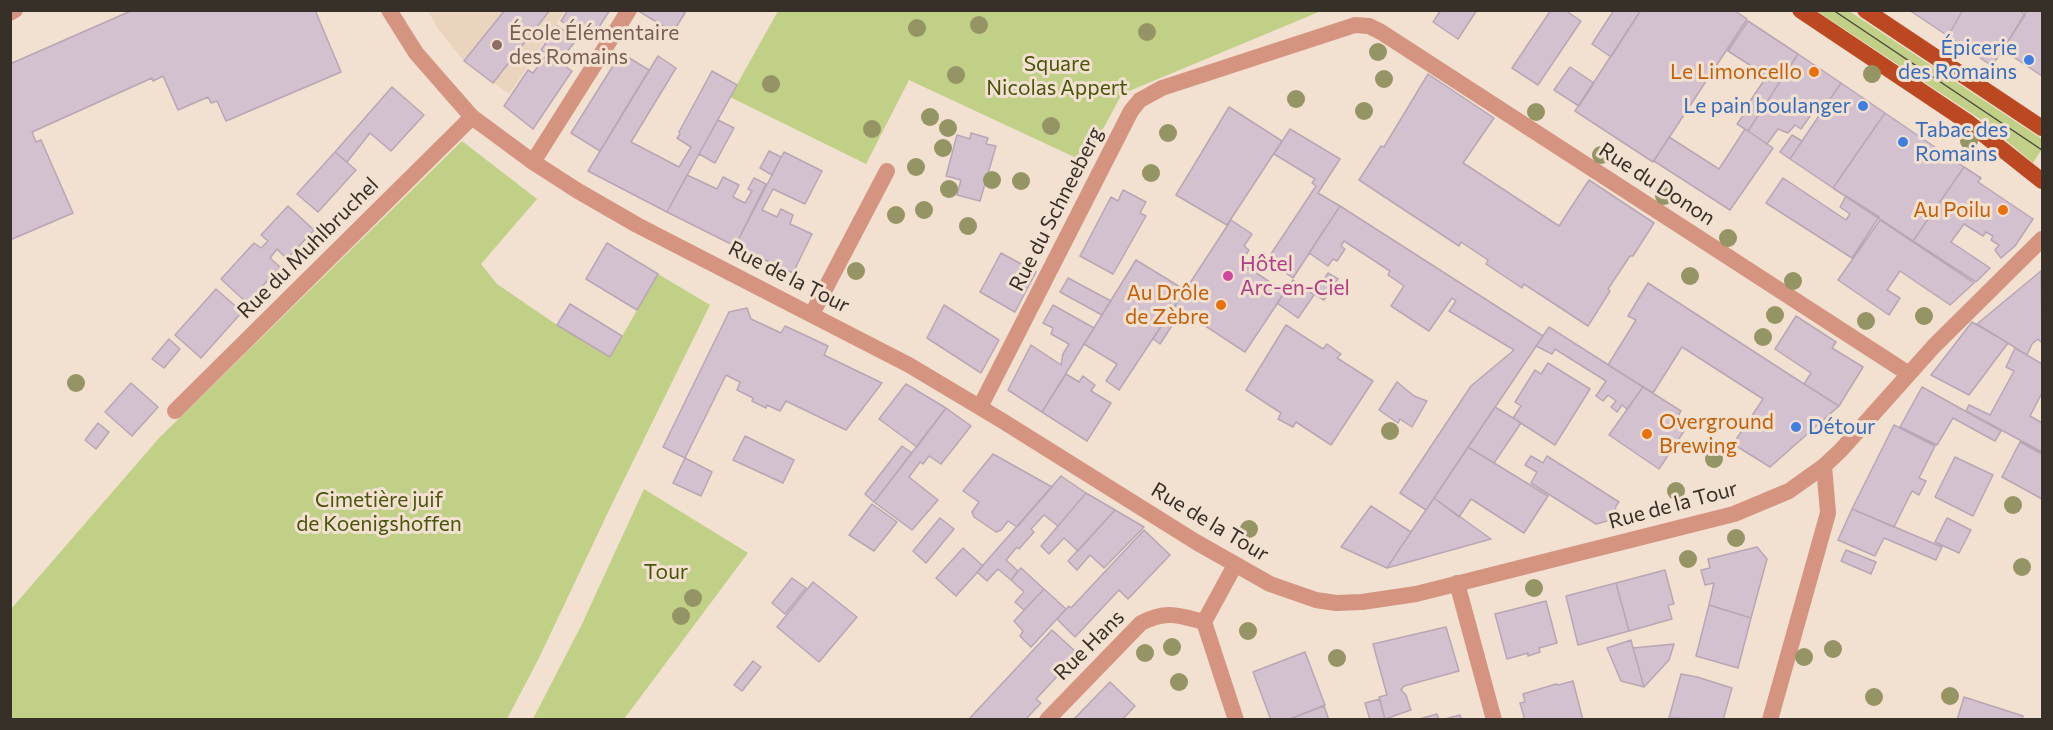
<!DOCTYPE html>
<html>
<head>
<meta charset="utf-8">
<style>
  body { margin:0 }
  #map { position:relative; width:2053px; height:730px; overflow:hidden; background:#f2e0d0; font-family:Commissioner,sans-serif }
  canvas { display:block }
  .frame { position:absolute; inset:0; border:12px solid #373029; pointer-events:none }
</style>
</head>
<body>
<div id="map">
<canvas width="2053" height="730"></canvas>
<div class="frame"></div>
</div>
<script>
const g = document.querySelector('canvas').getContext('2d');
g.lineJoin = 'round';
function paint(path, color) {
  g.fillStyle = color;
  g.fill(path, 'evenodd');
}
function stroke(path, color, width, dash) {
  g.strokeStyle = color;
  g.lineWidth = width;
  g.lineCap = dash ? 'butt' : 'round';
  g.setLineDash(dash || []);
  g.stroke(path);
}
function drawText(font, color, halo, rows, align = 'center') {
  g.font = font + ' Commissioner,sans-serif';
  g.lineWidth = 6;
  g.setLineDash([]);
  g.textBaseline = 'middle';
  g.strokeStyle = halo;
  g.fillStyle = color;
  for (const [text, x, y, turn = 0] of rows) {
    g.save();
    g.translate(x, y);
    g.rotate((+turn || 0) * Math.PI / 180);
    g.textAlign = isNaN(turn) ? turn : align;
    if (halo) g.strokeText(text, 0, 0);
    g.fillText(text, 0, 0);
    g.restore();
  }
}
const built = new Path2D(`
  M428,11H565L509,94L464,61L438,29Z`);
const green = new Path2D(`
  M778,11H1321L1122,94L1085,162L909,80L866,164L730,97Z
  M1817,11H1849L2042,139V149L2033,163L1983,121Z
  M462,141L537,199L481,264L497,284L557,325L610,357L658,274L710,305L610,508L539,658L507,719L11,720V609L160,437Z
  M644,489L748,553L624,719H533L582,624Z`);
const building = new Path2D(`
  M133,10H315L341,72L226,121L217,101L211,103L208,97L178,110L163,76L153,81L152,78L32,132L36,142L41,140L73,213L10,240V64Z
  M505,10H550L493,83L464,61Z
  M568,10H610L590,41L561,21Z
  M641,10H680L685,13L673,32L640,12Z
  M1441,10H1477L1458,39L1433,22Z
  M1551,10H1565L1581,21L1538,85L1512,68Z
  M1614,10H1641L1611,57L1592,44Z
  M1641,10H1734L1747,19L1653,162L1575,111Z
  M1909,10H1963L1948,36Z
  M1963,10H2019L2025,15L1992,66L1948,36Z
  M2027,10H2042V76L2003,50Z
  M1748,21L1798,54L1748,131L1737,124L1744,114L1742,113L1767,76L1728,51Z
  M557,26L577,39L559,62L572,71L533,129L504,106L528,70L533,73L547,54L541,50Z
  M621,53L649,70L600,151L571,133Z
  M1798,54L1841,83L1821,113L1815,109L1801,129L1795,125L1788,133L1778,129L1767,144L1748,131Z
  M658,56L676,68L631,142L679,167L691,147L677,138L680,134L679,132L712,71L737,85L667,212L588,171Z
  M1570,67L1594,83L1579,106L1554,90Z
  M1428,74L1494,118L1463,163L1474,170L1559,226L1589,180L1654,223L1633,256H1630L1608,289L1610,291L1588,326L1524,284L1522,288L1486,264L1488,260L1461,242L1459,246L1359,180L1381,146L1384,147Z
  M1841,83L1885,113L1833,188L1790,159Z
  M392,87L424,115L391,151L370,133L347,162L335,152Z
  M1229,107L1282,141L1227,225L1176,195Z
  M1885,113L1964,167L1913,241L1833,188Z
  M718,120L734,128L715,163L699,154Z
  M1290,129L1340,159L1318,193L1340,206L1293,278L1267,260L1316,186L1312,183L1315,179L1274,154Z
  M1745,129L1773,148L1730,210L1654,161L1669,137L1719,169Z
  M971,133L988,138L986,144L996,146L980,201L957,195L961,180L946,176L957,135L970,139Z
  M1792,135L1802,141L1790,159L1780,152Z
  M769,151L781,157L772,175L760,168Z
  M335,152L356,170L318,212L297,194Z
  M784,152L822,171L805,204L773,189L762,210L777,217L781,209L793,215L790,224L812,234L793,273L735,246Z
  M1964,167L1981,178L1978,182L2033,219L2015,246L2001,258L1995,250L1999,245L1991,240L1993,236L1986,232L1983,236L1964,224L1951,242L1990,268L1976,282L1913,241Z
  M687,175L717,189L723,177L739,185L733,197L745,203L752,191L748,189L754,178L766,184L735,246L667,212Z
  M1783,178L1846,220L1850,214L1840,207L1846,196L1879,217L1852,258L1766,203Z
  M1123,190L1146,202L1140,213L1146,216L1113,274L1080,256L1111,197L1118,201Z
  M288,206L314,230L287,259L277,249L270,258L280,267L247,303L221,279L254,243L261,248L268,241L261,235Z
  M1340,206L1543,336L1426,510L1400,493L1471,386L1514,350L1449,311L1456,301L1452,298L1429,331L1391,306L1404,286L1388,275L1390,271L1344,241L1341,246L1345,249L1337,261L1333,259L1328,266L1309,253Z
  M1231,220L1252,234L1244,246L1249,250L1241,263L1285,292L1245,352L1175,306Z
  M1880,220L1974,283L1950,305L1900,271L1887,290L1900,298L1889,315L1838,280Z
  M607,243L658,274L637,310L586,279Z
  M1001,253L1036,272L1015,312L980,292Z
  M1136,260L1185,290L1119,390L1106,381L1117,364L1084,344Z
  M2041,271L2042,343L2038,339L2032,344L2027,355L1977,324Z
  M1328,273L1338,279L1324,300L1314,294Z
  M1068,278L1111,301L1102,315L1060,292Z
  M1293,280L1314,295L1298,318L1277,303Z
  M1648,283L1804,384L1839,406L1770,467L1733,444L1763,399L1682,347L1653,393L1608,365L1636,320L1628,316Z
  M216,289L242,312L201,358L175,335Z
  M570,304L622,336L610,357L557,325Z
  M944,305L999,340L981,373L927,338Z
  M1053,305L1094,328L1042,412L1008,390L1031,345L1061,365L1063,354L1069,344L1051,334L1053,328L1043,323Z
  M747,308L751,319L781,333L785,326L828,346L824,355L882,383L846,430L786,401L780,411L767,405L766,408L752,401L753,398L737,390L740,382L726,375L685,458L663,447L729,312Z
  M1168,316L1175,321L1160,344L1153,339Z
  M1796,316L1836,342L1832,348L1863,367L1839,406L1804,384L1811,373L1775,349Z
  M1972,322L2008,343L1969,395L1931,375Z
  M1286,325L1323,349L1327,344L1341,354L1337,358L1373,381L1331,445L1296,422L1293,427L1278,419L1281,413L1246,390Z
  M1549,327L1643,387L1627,409L1622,405L1617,412L1611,407L1616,401L1608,395L1603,401L1596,396L1606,381L1555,349L1552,354L1536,346Z
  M169,339L180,349L164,368L152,359Z
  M2015,348L2042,364V393L2030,416L2042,423V452L1966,411L1969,405L1990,415L2014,371L2006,367Z
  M1548,363L1590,389L1555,445L1513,418L1521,406L1515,402L1535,370L1541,374Z
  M1066,374L1079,382L1083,376L1095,385L1091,391L1111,403L1087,441L1042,412Z
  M1397,382L1414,396L1427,401L1412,427L1400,419L1398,423L1379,410Z
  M131,383L158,407L132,436L105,412Z
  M906,384L946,408L917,447L879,419Z
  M1643,387L1681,411L1675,421L1686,428L1659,469L1609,435Z
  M1922,387L2001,431L1995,441L1953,418L1937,445L1900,427Z
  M1495,407L1521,423L1494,463L1468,447Z
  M946,408L971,426L941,464L929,456L923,464L920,462L909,477L938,500L912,530L874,502Z
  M98,423L109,432L96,449L85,440Z
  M1894,425L1935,446L1919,478L1926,481L1919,495L1912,491L1894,527L1852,509Z
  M745,436L794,460L783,483L733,460Z
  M2020,442L2042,454V499L2002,477Z
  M902,446L912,453L874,502L865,494Z
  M1468,447L1548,496L1524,533L1471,499L1459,517L1434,498Z
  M993,454L1052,487L1017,527L1008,521L1001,530L996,532L974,517L972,512L979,502L963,491Z
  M1531,456L1543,463L1547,456L1619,502L1616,506L1614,519L1596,524L1531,483L1537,472L1525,465Z
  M1955,457L1993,475L1973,516L1935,497Z
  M685,458L712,472L701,496L673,483Z
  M1061,476L1086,493L1058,526L1044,515L1031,529L1034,532L1019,549L1017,547L1006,560L1018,571L1011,580L998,569L987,581L977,572Z
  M1086,493L1115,510L1078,551L1064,538L1049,554L1041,546Z
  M1434,498L1491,539L1387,568L1411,532Z
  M872,504L897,522L874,551L849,535Z
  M1371,506L1411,532L1387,568L1341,547Z
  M1852,509L1942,547L1936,560L1884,538L1875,556L1838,540Z
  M1115,510L1144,527L1104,568L1090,555L1077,570L1068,561Z
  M940,518L954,529L926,563L913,551Z
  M1947,518L1971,530L1959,553L1935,542Z
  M1144,530L1170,555L1128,599L1119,590L1075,637L1057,619L1069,606L1071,608Z
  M1757,547L1767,559L1751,618L1709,605L1714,583L1705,585L1701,570L1710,568L1708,559Z
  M963,548L983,566L956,596L936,578Z
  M1846,550L1876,562L1871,574L1841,561Z
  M1021,568L1044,589L1024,610L1015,602L1024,592L1011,580Z
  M1665,570L1674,604L1668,605L1672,619L1629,631L1616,583Z
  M792,578L806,588L785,614L772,603Z
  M813,582L857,617L819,662L777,627Z
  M1616,583L1629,631L1578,645L1566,596Z
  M1044,589L1066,609L1031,647L1020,636L1023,631L1014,621Z
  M1546,601L1557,643L1539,648L1540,652L1528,656V653L1507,659L1495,614Z
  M1709,605L1751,618L1738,668L1696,656Z
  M1446,627L1459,671L1404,686L1401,690L1406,695L1411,710L1385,719L1379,697L1387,695L1373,644Z
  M1052,630L1078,654L1036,699L1041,703L1025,720L969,719Z
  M1631,640L1633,648L1644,687L1621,681L1607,648Z
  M1674,644L1669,660L1644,687L1633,648Z
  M1305,652L1325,705L1287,720H1271L1253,672Z
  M753,661L761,667L742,691L734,685Z
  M1681,674L1697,677L1732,688L1723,720L1669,718Z
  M1573,681L1583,720H1525L1520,703L1525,702L1523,694L1556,684L1558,685Z
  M1110,682L1135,706L1122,720H1073Z
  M1964,697L2023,716L2022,720H1957Z
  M1380,699L1385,720H1370L1365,703Z
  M1324,706L1329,720H1287Z
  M1437,714L1439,720H1419V719Z
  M1460,715L1462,720H1441Z`);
const service = new Path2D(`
  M10,13L15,10
  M533,162L629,10
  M175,411L472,117`);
const minor = new Path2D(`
  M389,10L416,53L472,117L533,162L578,191L637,225L909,365L1001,420L1196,542L1270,584L1316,600L1336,603L1362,602L1416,594L1734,514L1789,491L1824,466L1841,450L1934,346L2042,239
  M812,314L887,171
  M980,407L1131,111L1140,100L1162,88L1355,25L1369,26L1381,32L1909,374
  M1235,565L1204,622L1236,720
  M1457,583L1494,720
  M1047,720L1141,623C1166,610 1178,615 1204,622
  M1770,720L1828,513L1824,466`);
const primary = new Path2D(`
  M1800,10L1969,123L2042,181
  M1865,10L2042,128`);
const tram = new Path2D(`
  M1833,10L2042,150`);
const trees = [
  [979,25],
  [917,28],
  [1147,32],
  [1378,52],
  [1872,74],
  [956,75],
  [1384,79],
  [771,84],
  [1296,99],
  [1364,111],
  [1536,112],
  [930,117],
  [1051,126],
  [948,128],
  [872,129],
  [1168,133],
  [1969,141],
  [943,148],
  [1601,155],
  [916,167],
  [1151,173],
  [992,180],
  [1021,181],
  [949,189],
  [1664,196],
  [924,210],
  [896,215],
  [968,226],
  [1728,238],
  [856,271],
  [1690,276],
  [1793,281],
  [1775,315],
  [1924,316],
  [1866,321],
  [1763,337],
  [76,383],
  [1390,431],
  [1714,459],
  [1676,491],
  [2013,505],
  [1249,529],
  [1736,538],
  [1688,559],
  [2022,567],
  [1534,588],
  [693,598],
  [681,616],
  [1248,631],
  [1172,647],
  [1833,649],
  [1145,653],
  [1804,657],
  [1337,658],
  [1179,682],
  [1950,696],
  [1874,697]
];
const markers = [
  [497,45,6,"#8d6e63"],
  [2029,60,6,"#3f7fe0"],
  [1814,72,6,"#e8710a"],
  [1863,106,6,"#3f7fe0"],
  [1903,142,6,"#3f7fe0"],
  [2003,210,6,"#e8710a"],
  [1228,276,6,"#d1479c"],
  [1221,305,6,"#e8710a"],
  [1796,427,6,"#3f7fe0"],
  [1647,434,6,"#e8710a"]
];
const educationNames = [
  ["École Élémentaire",509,33],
  ["des Romains",509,57]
];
const shopNames = [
  ["Épicerie",2017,48],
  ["des Romains",2017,72],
  ["Le pain boulanger",1851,106],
  ["Tabac des",1915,130,"left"],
  ["Romains",1915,154,"left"],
  ["Détour",1808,427,"left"]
];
const parkNames = [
  ["Square",1057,64],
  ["Nicolas Appert",1057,88],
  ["Cimetière juif",379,500],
  ["de Koenigshoffen",379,524],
  ["Tour",666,572]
];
const foodNames = [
  ["Le Limoncello",1802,72],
  ["Au Poilu",1991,210],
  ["Au Drôle",1209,293],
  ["de Zèbre",1209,317],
  ["Overground",1659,422,"left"],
  ["Brewing",1659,446,"left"]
];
const streetNames = [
  ["Rue du Donon",1657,184,33],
  ["Rue du Schneeberg",1056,209,-63],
  ["Rue du Muhlbruchel",308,248,-45],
  ["Rue de la Tour",789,277,27],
  ["Rue de la Tour",1673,505,-15],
  ["Rue de la Tour",1210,522,31],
  ["Rue Hans",1089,645,-45]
];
const hotelNames = [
  ["Hôtel",1240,264],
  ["Arc-en-Ciel",1240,288]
];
paint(built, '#ebd4be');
paint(green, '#c0d087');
paint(building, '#d4c1d0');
stroke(building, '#b9a6b5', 1.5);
stroke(service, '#d49480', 16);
stroke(minor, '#d49480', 16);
stroke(primary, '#bc4822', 16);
stroke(tram, '#4e463e', 1.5);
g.fillStyle = '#959464';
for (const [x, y] of trees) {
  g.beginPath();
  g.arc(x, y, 9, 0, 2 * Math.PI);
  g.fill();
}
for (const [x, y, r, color] of markers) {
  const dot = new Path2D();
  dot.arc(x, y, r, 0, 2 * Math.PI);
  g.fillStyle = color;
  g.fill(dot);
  stroke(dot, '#f2e0d0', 2);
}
drawText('21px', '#785e54', '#f2e0d0', educationNames, 'left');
drawText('21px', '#366cbe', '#f2e0d0', shopNames, 'right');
drawText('21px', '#49550b', '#f2e0d0', parkNames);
drawText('21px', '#c56008', '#f2e0d0', foodNames, 'right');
drawText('21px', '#373029', '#f2e0d0', streetNames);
drawText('21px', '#b23c85', '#f2e0d0', hotelNames, 'left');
</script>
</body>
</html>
